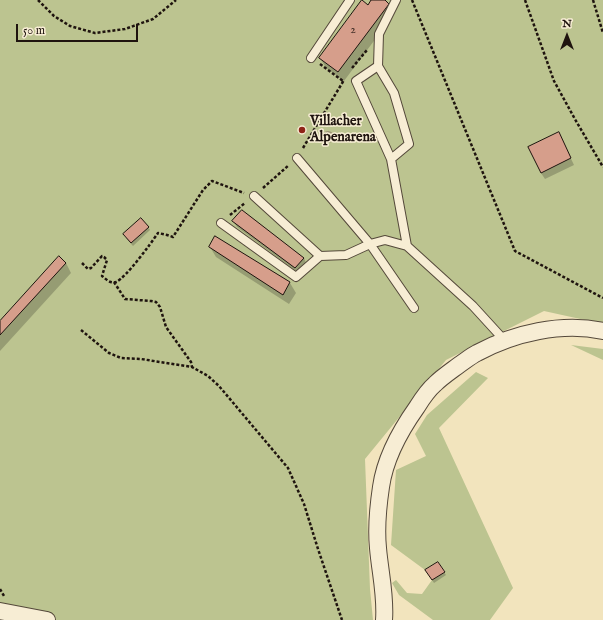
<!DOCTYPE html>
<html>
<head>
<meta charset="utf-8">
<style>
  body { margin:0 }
  #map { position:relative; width:603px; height:620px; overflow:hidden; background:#f2e4bd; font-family:"IM FELL English",serif }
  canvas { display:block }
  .north { position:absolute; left:547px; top:16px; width:40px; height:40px; -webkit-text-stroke:3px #f7edd4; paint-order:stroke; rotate:0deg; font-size:11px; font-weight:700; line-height:16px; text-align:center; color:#1f140f }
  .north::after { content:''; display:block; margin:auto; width:14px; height:18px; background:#1f140f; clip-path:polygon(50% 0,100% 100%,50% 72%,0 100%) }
  .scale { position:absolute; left:16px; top:24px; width:122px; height:18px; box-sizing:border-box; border:2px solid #1f140f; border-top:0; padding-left:5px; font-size:12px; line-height:14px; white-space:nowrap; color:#1f140f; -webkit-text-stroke:3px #f7edd4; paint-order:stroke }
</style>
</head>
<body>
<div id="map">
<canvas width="603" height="620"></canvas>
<div class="north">N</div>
<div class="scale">50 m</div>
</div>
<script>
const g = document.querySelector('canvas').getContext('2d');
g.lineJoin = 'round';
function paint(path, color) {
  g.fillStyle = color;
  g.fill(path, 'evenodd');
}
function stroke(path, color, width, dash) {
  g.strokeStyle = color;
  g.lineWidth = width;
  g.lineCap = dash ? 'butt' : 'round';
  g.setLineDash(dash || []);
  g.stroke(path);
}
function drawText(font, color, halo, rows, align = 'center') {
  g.font = font + ' "IM FELL English",serif';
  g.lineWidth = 3;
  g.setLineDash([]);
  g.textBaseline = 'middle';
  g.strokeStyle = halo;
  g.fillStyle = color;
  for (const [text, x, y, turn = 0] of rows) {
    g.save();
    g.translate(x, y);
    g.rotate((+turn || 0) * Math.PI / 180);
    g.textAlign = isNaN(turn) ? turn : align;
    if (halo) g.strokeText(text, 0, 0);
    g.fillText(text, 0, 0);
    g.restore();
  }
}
const green = new Path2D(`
  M0,0H603V324L544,311L446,360L365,459L370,589L373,620H0Z
  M571,345L603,349V360Z
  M476,372L488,378L439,428L513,588L490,620H433L399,595L392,583L396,580L407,593L422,594L432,580L445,571L438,562L425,570L391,545L396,470L426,456L415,434L427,415Z`);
const shadow = new Path2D(`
  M372,0H383L388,4L394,14L344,81L326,68L320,58L368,6Z
  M562,140L574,165L545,179L541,173Z
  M242,211L304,258L307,265L300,274L237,227L233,221Z
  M148,227L150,230L133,246L126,238Z
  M210,247L290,283L296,293L289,304L216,257Z
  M66,263L71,273L0,351V322Z
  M426,571L444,572L446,575L434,583Z`);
const building = new Path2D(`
  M362,0L368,5L371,0H385L389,4L338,72L319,58Z
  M559,132L571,158L541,173L528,147Z
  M242,210L304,258L295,268L232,221Z
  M141,218L149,227L131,243L123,234Z
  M215,236L290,282L283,295L209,247Z
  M59,256L66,263L0,335V321Z
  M438,562L445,572L432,580L425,570Z`);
const path = new Path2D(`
  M38,0L54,16L70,26L95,33L125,29L153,19L176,0
  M412,0L515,251L603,298
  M525,0L554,81L576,121L603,167
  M593,0L603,33
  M320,64L343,81
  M352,68L367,50
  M303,148L344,80
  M263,188L289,165
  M230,215L245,203
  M82,263L88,269L91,268L102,256L104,257L107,260L102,276C106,279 110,284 116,282C126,278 151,243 158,233L167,235L173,237L203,190L212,181L244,193
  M114,282L125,299L151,301L156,302L160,307L166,327L191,362L192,367
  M81,330L109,353L121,358L141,359L192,367L208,376L219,386L288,468L304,504L318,549L342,620
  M0,589L4,596`);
const lane = new Path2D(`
  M311,58L350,0
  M378,66L379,34L396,0
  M297,158L370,244L414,308
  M391,159L356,81L378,66L394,93L409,144L391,159L407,246L473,306L505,341
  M254,196L320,256L346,255L370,244L385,240L407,246
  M221,223L296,277L320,256`);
const street = new Path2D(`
  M0,611L47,620
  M384,620C386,596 380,572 378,548C376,528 378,507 381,487C385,458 400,431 417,407C422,399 428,390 435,384C442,377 451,371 459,365C465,361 471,356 477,353C514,333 562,322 603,331`);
const trees = [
  [328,137]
];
const markers = [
  [302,130,4,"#8f2418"]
];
const numberNames = [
  ["2",353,31]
];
const poiNames = [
  ["Villacher",310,122],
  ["Alpenarena",310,138]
];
paint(green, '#bcc490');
paint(shadow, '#0003');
paint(building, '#d69e8b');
stroke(building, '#1f140f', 1);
stroke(lane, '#54483a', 10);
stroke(street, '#54483a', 18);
stroke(path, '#1f140f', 2.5, [3, 2]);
stroke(lane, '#f7edd4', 8);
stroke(street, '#f7edd4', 16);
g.fillStyle = '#9c9476';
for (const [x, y] of trees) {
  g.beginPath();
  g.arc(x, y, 6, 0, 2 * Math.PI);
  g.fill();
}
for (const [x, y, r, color] of markers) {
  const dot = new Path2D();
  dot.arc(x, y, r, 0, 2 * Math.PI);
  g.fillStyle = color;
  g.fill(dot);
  stroke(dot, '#f7edd4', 1.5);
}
drawText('12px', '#4d362e', null, numberNames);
drawText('bold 14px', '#1f140f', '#f7edd4', poiNames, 'left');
</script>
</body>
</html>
